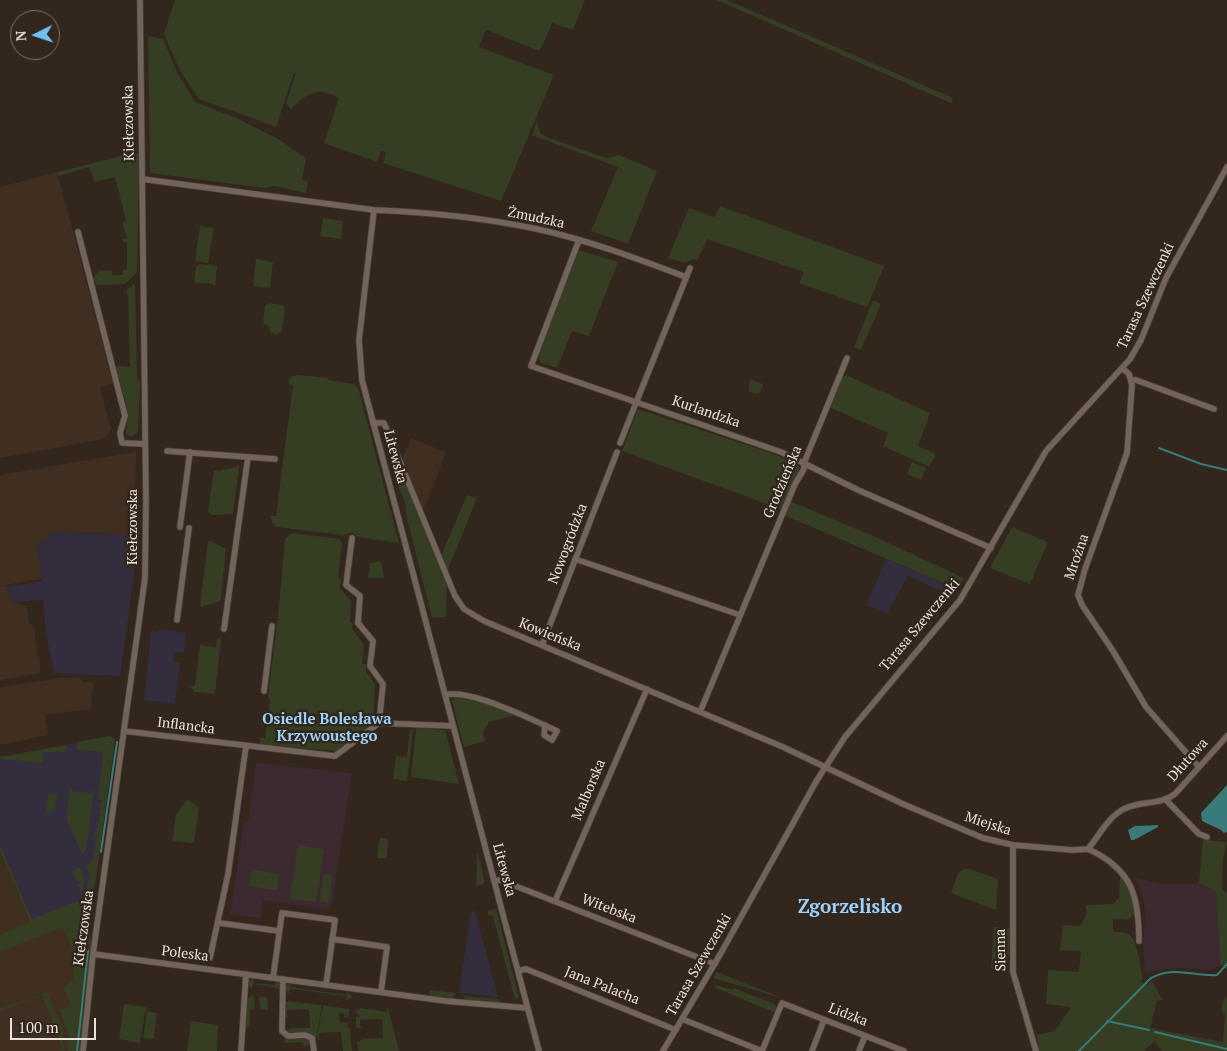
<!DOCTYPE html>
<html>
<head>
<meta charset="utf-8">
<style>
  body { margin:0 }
  #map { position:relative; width:1227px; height:1051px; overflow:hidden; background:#32261d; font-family:"PT Serif",serif }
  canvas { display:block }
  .north { position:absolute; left:10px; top:10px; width:50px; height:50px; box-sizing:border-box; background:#32261d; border:1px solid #7c7169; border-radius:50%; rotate:266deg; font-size:14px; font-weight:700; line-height:20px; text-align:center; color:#eae2dc }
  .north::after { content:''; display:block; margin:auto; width:18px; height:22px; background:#74c0f6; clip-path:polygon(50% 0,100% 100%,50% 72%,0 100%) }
  .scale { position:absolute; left:10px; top:1018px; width:86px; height:22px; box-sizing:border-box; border:2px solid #eae2dc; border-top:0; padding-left:6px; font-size:15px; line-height:18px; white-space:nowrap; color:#eae2dc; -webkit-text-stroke:4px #32261d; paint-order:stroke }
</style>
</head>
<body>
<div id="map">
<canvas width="1227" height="1051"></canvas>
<div class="north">N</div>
<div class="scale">100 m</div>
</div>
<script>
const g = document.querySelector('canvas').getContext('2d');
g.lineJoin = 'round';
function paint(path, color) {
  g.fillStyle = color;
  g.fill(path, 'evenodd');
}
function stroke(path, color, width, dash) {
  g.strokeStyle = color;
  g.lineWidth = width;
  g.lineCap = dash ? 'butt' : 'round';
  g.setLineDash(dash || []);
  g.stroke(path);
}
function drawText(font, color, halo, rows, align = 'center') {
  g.font = font + ' "PT Serif",serif';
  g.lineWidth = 5;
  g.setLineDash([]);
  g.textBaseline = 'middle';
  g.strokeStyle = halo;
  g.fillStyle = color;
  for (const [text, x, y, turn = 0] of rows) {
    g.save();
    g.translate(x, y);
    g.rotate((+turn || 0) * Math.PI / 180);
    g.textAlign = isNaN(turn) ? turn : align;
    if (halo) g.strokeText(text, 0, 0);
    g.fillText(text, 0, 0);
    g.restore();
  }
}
const commercial = new Path2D(`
  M49,532L135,535L134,576L120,676L54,673L46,634L43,600L13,602L6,587L42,581L37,541Z
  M886,559L957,589L952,596L908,576L887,614L866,605Z
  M159,629L186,633L184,652H174L173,663H180L175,704L144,700L151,630L159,632Z
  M110,736L115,740L93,896L30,922L0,850V757Z
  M475,910L490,967L498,997L459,993L471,912Z`);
const built = new Path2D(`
  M57,172L113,383L100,387L111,429L104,439L0,458V187Z
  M411,438L446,452L422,515L401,463Z
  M136,452L135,535L50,532V539L37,542L42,579L5,585L13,602L26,606L30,625L33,624L41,673L0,680V475Z
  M61,678H80L83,682H94L90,709L45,715L48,735L0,745V687Z
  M0,850L30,922L89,898L71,1051H0Z`);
const education = new Path2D(`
  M256,763L352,773L332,904L328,910L263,900L260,918L230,914L244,822H248Z
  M1136,878L1162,884H1197L1216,891L1220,966L1210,970L1182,968L1145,971L1143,946L1146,909Z`);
const green = new Path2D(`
  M175,0H585L573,30L552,23L540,51L486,30L479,47L554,75L501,201L383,163L386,152L381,151L377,162L324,143L339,98C317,86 307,93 291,109L286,103L296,73H294L276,127L199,99L180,71L164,34Z
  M717,0H727L953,98L951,103Z
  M148,36L163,39L177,72L195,102L234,117L278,139L306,158L302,179L308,182L306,193L275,186L264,188L150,173Z
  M537,122L540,133L549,138L607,158L619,155L657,171L628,244L591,231L618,167L532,135Z
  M129,154H139L137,272L125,284L97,285L93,279L98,271L112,270V275H123V270H127V242H123L122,239L127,238L122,222L126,221L115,177L94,182L90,167L58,176L57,172Z
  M720,206L884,266L867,307L799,283L804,272L707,239L697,261L693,259L685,263L668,258L689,208L714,217Z
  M323,218L343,221L341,239L320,236Z
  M200,226L214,228L208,263L195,261Z
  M579,250L618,262L589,336L572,331L557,368L541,363L538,356Z
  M256,259L273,262L270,288L253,286Z
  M199,264L217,266L215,286L209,283H194L196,267Z
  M135,283L137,375L140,384L138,432L131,437L126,434L128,413L116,366L130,367L128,296L126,291Z
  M873,300L881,304L861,350L854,347Z
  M269,303L282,305L285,308L282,331L276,335L270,332L269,327L263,323L265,306Z
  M298,375L328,378V380L354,384L358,388L399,543L358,537L352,532L343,535L277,527L272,522L270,516H276L293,385L288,384C289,378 293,375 298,375Z
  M846,375L930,413L918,446L936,454L929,467L883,446L888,433L829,407L841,379Z
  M750,379L763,384L760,393L756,394L748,391Z
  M638,409L777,455L800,467L783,510L622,451Z
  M382,428L386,431L447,585L446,617L432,618L407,518L405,502L397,484Z
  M912,462L926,468L921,480L907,474Z
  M239,466L233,514L212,515L208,511L214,470L219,471Z
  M467,495L477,498L447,572L441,556Z
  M790,501L880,539L964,578L957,589L784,515Z
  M1012,527L1048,542L1030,584L990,568Z
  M292,533L340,539L342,543L338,578H341L340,588L351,601L350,623H353L352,629L364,645L362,664H366V672L375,684L373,723L336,751L260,744V738H265L270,700L268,697L278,617L285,539Z
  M211,541L226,549L221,598L220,601L202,607L200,606L208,542Z
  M381,561L384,578H368L370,563Z
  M221,637L215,694L194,692L190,686H195L200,645L216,647L217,640Z
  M456,697L489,705L515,715L489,722L483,732L485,741L464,747L452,701Z
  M416,728L445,730L459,784L411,777Z
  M413,729L407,781L393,779L396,756L407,757L410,730Z
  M110,736L115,740L96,879L92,896L89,898L87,914L89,917L91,946L80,1051H68L69,1036L60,1010L71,1005L64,988L73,980L75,956L63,927L0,952V935L30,922L0,850V845L32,919L86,898L89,875L86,865L92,863L97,837L94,833L98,831L94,829L98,828L99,825L95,823L99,822L100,819L96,817H100V813L96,811H101V807L97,805L101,804L102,800L98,799L103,752L76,749L77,742Z
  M67,745L66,752H44L43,763L0,759V757Z
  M72,787V791L91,793L92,789L94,791L86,850L82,854L67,820L69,789Z
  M48,794H57L55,809L46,813Z
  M187,799L199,808L194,843L172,841L176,815Z
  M380,837L388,840L387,858H377Z
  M1203,840L1227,842L1223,859L1222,889L1227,893V969L1220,964L1216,891L1199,884Z
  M298,845L324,849L316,902L290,899Z
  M478,854L485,883L476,887L477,855Z
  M1110,863C1123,877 1135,892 1137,911L1128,920L1113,919V931C1117,933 1124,931 1128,934C1138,939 1140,967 1143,979L1141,981L1147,985L1152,981L1163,1000L1157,1001L1150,1028L1223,1042L1225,1015L1221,1010L1223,1001L1227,997V1051H1162L1154,1041L1144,1051H1038L1037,1035L1055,1031L1071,1007L1046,1004L1048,970L1079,972L1081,951L1060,950L1063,925L1080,926L1086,916V905L1113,904L1119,898L1120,876L1108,866Z
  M81,868L84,877L82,894L78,885L80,883L79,881H76L72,871Z
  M965,869H970L998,879L996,910L951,893L958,873Z
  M252,870L279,874L277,890L249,886Z
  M324,874L332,875L329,903L320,901Z
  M496,909L519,998L515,999L493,916L488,915L487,911Z
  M994,927L1011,928L1007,970L991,969Z
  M717,972L782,998L713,978Z
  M254,978L253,983L275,985L276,981L279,983L280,987L277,991L278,988L253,984L252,988H250L248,980Z
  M291,983L290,987L347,995L348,991L352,997L346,1001L347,996L290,989L289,994L286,991L285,986Z
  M715,985L733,990L734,988L774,1004L777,1008L775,1013L714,987Z
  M430,990L455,993L453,999L429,996Z
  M47,992L63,1030L64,1051H59L63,1049L42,995L0,1011V1009Z
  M254,995L255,1009H250V1025L246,1029L248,998Z
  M259,996L267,997L268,1010L260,1009Z
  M464,996L498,999L501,1002L500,1004L466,1001Z
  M285,1001L322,1005L316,1039L307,1033L287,1032L286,1031L290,1028H310L309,1009L287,1010V1016L289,1017L284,1018Z
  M124,1004L146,1007L140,1043L119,1039Z
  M323,1005L349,1009V1016L346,1014L349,1017H344V1013H338L340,1022L347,1023L348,1028H350L352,1051H343L341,1032L319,1033V1039L322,1040H320L317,1037Z
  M388,1007L399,1051H358L357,1042L363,1039L383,1038L382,1019L360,1020V1026L362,1028H356V1017L360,1016L355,1011L361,1008L388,1012L386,1008Z
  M147,1011L157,1013L154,1039L143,1038Z
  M191,1021L218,1025L217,1051H187Z
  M284,1039H307L311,1043L304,1047L302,1042L285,1043Z`);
const water = new Path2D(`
  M1227,785V832L1224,833L1221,830L1202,821L1201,813Z
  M1158,825V827L1134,840H1131L1128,830L1135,826Z`);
const stream = new Path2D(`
  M1159,448L1201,464L1227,470
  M101,852L117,742
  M1107,1021L1149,1030
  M1155,1032L1227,1049
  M77,1051L88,951
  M1079,1051L1151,978C1176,965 1194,977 1217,975L1227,964`);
const minor = new Path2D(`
  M142,179L374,210L359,340L362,380L539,1051
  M374,210C428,212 484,218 537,229C588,240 638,259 686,277
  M78,232L125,416L120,433L122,443L145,444
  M579,240L531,366L781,452L858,490L991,548
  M1123,369L1129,374L1132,385L1127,453L1085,569L1078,595L1082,605L1113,651L1146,707L1199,767
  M1131,380H1136L1214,409
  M373,423H384L455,596L464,609L484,621L783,747L903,804L983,838L1013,845L1072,850L1088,849C1099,836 1109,815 1126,808C1142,801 1160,805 1175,794L1227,736
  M620,443L690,268
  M167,451L275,459
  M180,527L190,452
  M352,538L346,585L360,596L358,623L373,641L370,666L383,684L379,723
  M575,559L740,615
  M177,620L189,528
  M224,629L248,457
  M542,645L617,452
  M264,691L272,626
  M445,695C469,688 533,720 557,731L552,740L544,735L545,725
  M700,712L795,484L804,469V463L847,358
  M124,731L335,756L379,723L453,726
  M1166,800L1199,834L1207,837
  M1013,845V972L1036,1051
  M1088,849C1132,869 1139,896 1139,941
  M494,881L500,880L715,964
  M555,901L647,689
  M219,923L279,931
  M332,939L387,947L381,992
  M93,954L446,1001L527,1008
  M210,958L228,874L246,746
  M518,971L526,969L676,1030
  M273,978L282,913L335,920L326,985
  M283,979L282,1031L288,1036L305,1035L312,1038L314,1051
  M682,1019L762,1051
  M83,1051L93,954L145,578L146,501L140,0
  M241,1051L246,974
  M663,1051L721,953L817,780L845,737L960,600L1046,451L1130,359L1141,340L1166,278L1227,167
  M762,1051L782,1003L904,1051
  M812,1051L824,1020
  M859,1051L865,1036`);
const streetNames = [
  ["Kiełczowska",129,123,-91],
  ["Żmudzka",536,218,12],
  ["Tarasa Szewczenki",1146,296,-65],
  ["Kurlandzka",706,412,19],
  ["Litewska",395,457,75],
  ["Grodzieńska",783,482,-67],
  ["Kiełczowska",133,527,-90],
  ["Nowogródzka",568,544,-69],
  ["Mroźna",1077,557,-71],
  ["Tarasa Szewczenki",920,625,-50],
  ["Kowieńska",550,635,22],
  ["Inflancka",186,726,7],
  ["Dłutowa",1188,760,-48],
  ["Malborska",589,790,-67],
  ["Miejska",988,824,18],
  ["Litewska",504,870,75],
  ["Witebska",609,909,21],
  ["Kiełczowska",84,928,-82],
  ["Sienna",1001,950,-91],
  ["Poleska",185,954,7],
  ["Tarasa Szewczenki",699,965,-60],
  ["Jana Palacha",602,986,22],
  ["Lidzka",848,1015,21]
];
const neighbourhoodNames = [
  ["Osiedle Bolesława",327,720],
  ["Krzywoustego",327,737]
];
const districtNames = [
  ["Zgorzelisko",850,908]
];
paint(commercial, '#332d3e');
paint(built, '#402e21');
paint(education, '#3d2a31');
paint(green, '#353e22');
paint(water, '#397a7a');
stroke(stream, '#397a7a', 2);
stroke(minor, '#4c423a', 7);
stroke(minor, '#72645a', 5.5);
drawText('14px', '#eae2dc', '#32261d', streetNames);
drawText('bold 15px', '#9bd1fa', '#32261d', neighbourhoodNames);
drawText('bold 19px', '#9bd1fa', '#32261d', districtNames);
</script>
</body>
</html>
